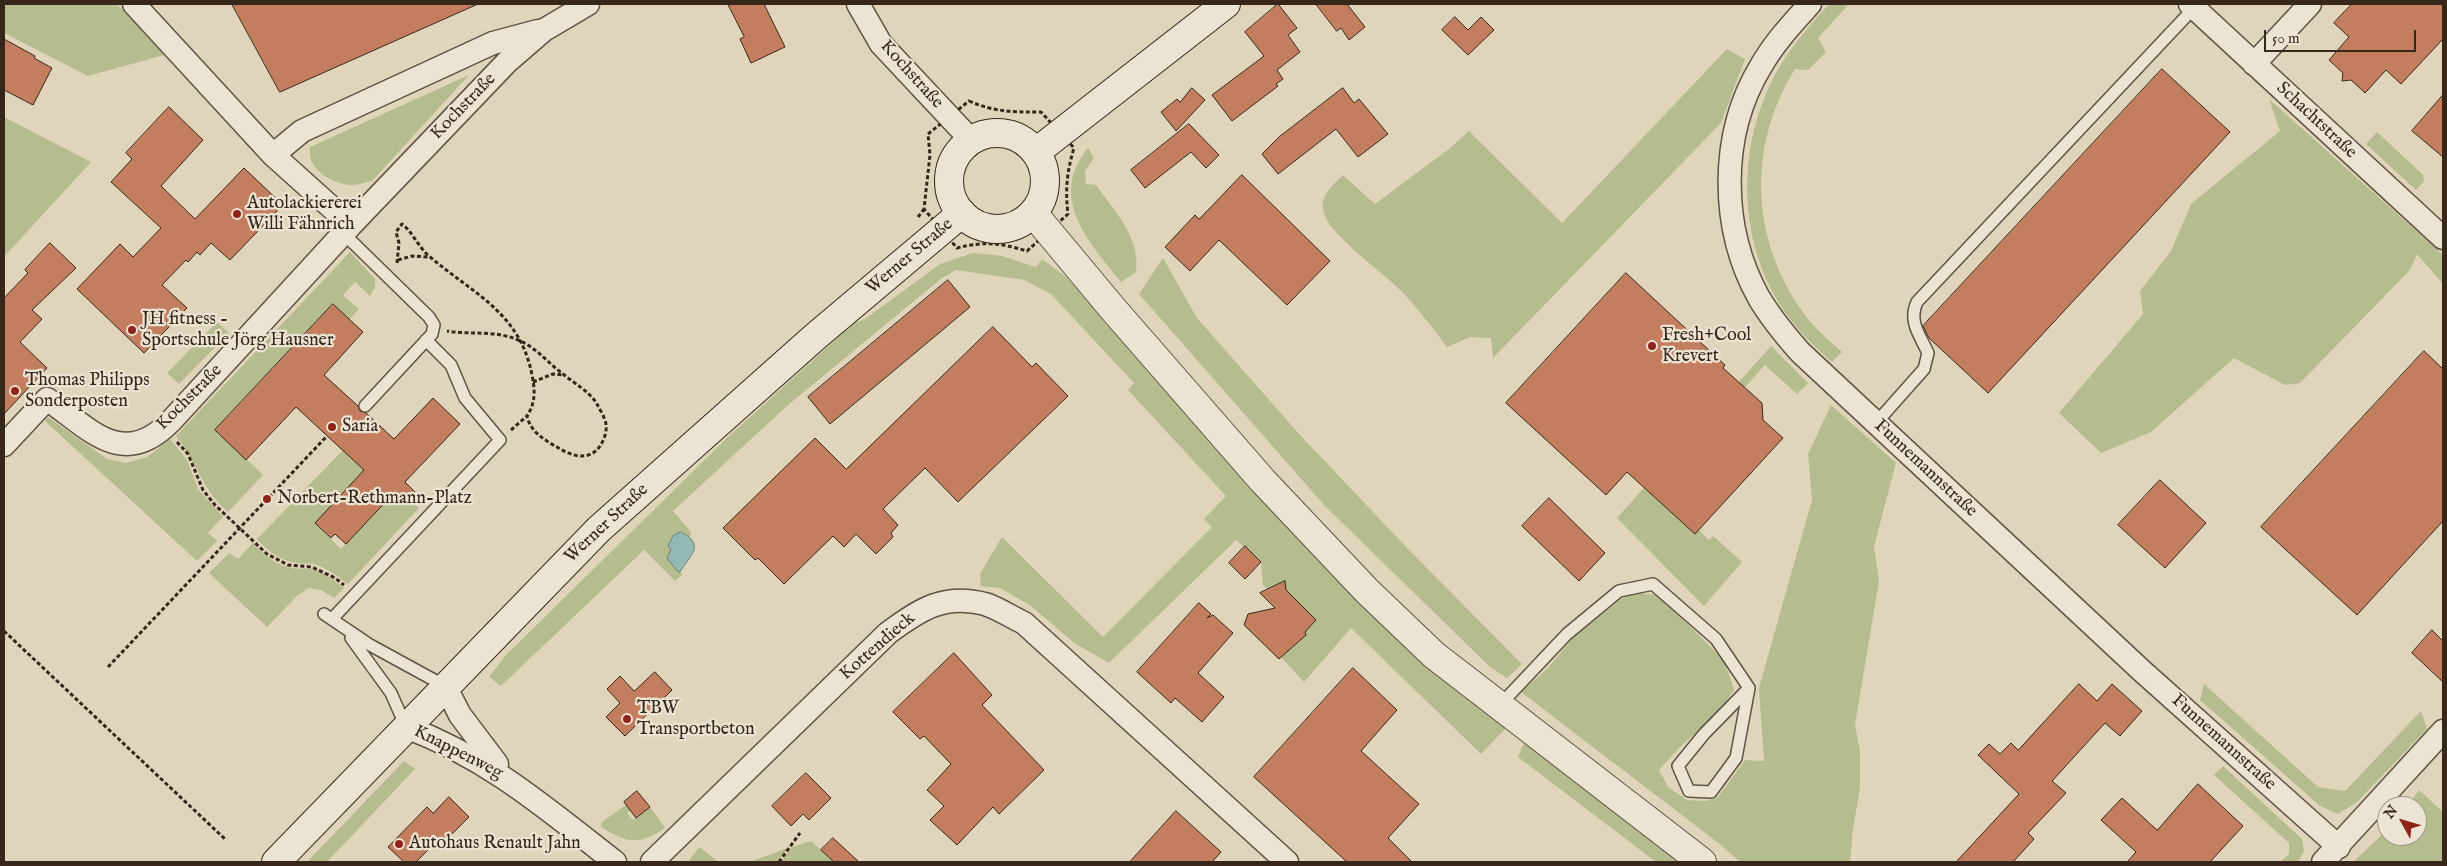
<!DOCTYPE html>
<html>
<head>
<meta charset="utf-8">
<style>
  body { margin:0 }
  #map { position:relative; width:2447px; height:866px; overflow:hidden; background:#e0d5bb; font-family:"IM FELL English",serif }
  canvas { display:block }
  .frame { position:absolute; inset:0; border:5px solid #37271b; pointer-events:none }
  .north { position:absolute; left:2377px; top:796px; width:50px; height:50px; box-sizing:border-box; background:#ebe4d3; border:1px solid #a39889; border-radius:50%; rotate:309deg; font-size:14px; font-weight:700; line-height:20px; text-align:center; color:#37271b }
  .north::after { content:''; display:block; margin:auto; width:18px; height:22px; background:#8f2418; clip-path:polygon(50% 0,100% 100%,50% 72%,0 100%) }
  .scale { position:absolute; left:2264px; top:30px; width:152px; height:22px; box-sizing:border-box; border:2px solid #37271b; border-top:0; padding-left:6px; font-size:15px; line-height:18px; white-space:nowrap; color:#37271b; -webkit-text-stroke:4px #ebe4d3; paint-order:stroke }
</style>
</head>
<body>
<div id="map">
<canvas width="2447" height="866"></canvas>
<div class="frame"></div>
<div class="north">N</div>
<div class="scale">50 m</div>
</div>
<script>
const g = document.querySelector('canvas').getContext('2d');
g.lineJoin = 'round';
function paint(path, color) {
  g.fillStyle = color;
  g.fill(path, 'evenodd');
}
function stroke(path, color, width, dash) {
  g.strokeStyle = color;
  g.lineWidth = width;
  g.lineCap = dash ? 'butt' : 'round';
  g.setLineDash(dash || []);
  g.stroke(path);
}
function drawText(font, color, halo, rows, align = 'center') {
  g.font = font + ' "IM FELL English",serif';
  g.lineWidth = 4.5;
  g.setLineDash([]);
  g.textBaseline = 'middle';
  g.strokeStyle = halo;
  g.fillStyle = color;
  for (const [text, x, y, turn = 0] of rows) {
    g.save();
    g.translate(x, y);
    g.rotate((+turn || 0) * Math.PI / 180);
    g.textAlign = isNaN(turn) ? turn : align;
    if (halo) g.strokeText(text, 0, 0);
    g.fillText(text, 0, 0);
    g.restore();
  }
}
const green = new Path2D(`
  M4,4H117L164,55L88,76L4,33Z
  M1829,4H1849L1818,38L1826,52L1808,70L1795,69C1749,143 1750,232 1798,305C1809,323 1826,338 1842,352L1832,362C1815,347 1798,331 1785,312C1735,240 1736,140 1780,66C1793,44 1812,23 1829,4Z
  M1727,49L1745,59L1721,123L1493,358L1491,338L1470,337L1447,347C1432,327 1417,307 1400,290C1382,271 1327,234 1323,210C1320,195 1334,184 1343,175L1375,204L1449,149L1469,131L1562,223Z
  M469,75L372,181C366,182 358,185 352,185C332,184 306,169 310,147Z
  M2269,99L2443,255V284L2417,254L2410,270L2300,383L2285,385L2234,358L2151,432L2101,453L2059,413L2143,314L2140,291L2171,251L2191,204L2280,131Z
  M4,117L91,162L4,257Z
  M2377,132L2423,175L2424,181L2416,190L2366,144Z
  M1088,148L1094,158L1085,171L1086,184L1096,185C1115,212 1141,238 1136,272L1121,282C1089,242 1047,198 1088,148Z
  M350,252L375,279V287L370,296L355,282L343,295L359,309L349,320L333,304L215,429L263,475L228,512C202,490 197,462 176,436Z
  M973,253L1002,256L1036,267L1042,259L1066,277L1156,377L1506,728L1481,754L1351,628L1304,682L1281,657L1305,635V632L1316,620L1286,590L1272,593L1263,585L1261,562L1236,540L1109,663L1073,642L1031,606L1000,588L981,586L980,574L1002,537L1103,637L1212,527L1204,519L1226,496L1128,390L1134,383L1051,294L1024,280L956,270L942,278L788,405L673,511L691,532L690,537L681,532L673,536L668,545L672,549L677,571L683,574L675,581L644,550L501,686L489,677L505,656L728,437L854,323L865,319L940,264Z
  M1163,258L1197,318L1301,436L1408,549L1522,664L1507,678L1490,667L1325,506L1139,294Z
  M217,322L229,333L179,384L167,373Z
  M1771,346L1808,383L1797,394L1765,365L1737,396L1699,530L1709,540L1713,536L1742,562L1704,606L1617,518Z
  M1831,405L1896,463L1874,546L1879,581L1855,725L1860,751V788L1853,829L1850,862H1740L1721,845L1521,692L1548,668L1573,638L1624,597L1639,593L1658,595L1724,660L1734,689L1722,709L1679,748L1659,770L1668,787L1687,800L1706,801L1718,797L1745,760L1764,761L1759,688L1812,500L1808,454Z
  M48,417L107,459L126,463L147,457L170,439L187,460L198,489L223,517L208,533L217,541L197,561L45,421Z
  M343,450L364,470L315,523L341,549L393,494L405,503L409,499L419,508L348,584C337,576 326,567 313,564C308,563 302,564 297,563C280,561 268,551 257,539Z
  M253,543C264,555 277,566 293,568C298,569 304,568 309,569C322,571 334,580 344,588L334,598L321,590L308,588L297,596L267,627L209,573L229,553L238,559Z
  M2204,684L2318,787L2345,791L2421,711L2427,729L2356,803L2338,814L2320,806L2200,700Z
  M1524,743L1638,824L1684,862H1656L1518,757Z
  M404,761L415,769L327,862H307Z
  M2223,766L2302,839L2304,851L2298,862H2280L2289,854V843L2214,775Z
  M2419,790L2443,812V862H2353L2387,830V836H2417V806H2407Z
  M626,805L630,810L627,813L633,820L650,807L665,828C639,845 628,844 601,827L602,822Z
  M811,841L834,862H781L792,847Z
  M699,847L719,862H688Z
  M788,848L778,862L752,861Z`);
const water = new Path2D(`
  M681,532C707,545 689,556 680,572L677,571L667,558L671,549L668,546L673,536Z`);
const building = new Path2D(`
  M232,4H478L280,92Z
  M728,4H764L785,47L751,63L740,39L744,37Z
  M1278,4L1297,28L1288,35L1300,52L1277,70L1283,79L1276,84L1278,86L1232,121L1212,95L1264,56L1245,32Z
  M1316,4H1347L1365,27L1349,40L1341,28L1337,31Z
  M2352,4H2443V39L2401,84L2386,70L2365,93L2351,80L2342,81L2343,73L2329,60L2349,37L2334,23Z
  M1455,17L1468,30L1481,17L1494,30L1468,55L1442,30Z
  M4,39L35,56L34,58L52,68L33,105L4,90Z
  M2162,69L2230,132L1988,393L1929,338L1923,326Z
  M1192,88L1205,100L1176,131L1161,112L1177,99L1180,102Z
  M1343,88L1354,103L1359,99L1388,134L1358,157L1336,129L1278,174L1262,154L1279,137Z
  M2443,95V157L2412,131Z
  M169,107L203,140L161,186L195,219L244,168L283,205L230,260L211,243L200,255L197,252L188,262L186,260L162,285L187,308L144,353L77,289L120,244L133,257L161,228L111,182L132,159L126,153Z
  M1189,124L1219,155L1206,168L1191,152L1145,188L1131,170Z
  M1242,175L1330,261L1287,305L1219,240L1190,271L1165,247L1195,215L1199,219Z
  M50,243L76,268L32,310L42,319L20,342L47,368L4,414V298L28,273L25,270Z
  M1626,273L1725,365L1723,368L1762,403L1763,420L1783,438L1695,534L1627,472L1606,495L1506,403Z
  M948,280L970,307L830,424L808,397Z
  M333,304L363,332L324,375L358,406L360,411L366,413L394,439L433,398L460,424L405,482L415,492L405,503L393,494L346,544L335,534L331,538L315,523L364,470L296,407L246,460L215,430Z
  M993,327L1032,367L1036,363L1068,396L958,502L925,468L883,509L898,525L891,533L893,537L876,554L856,534L844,547L833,536L784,584L758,558L755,560L723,528L815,438L846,469Z
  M2424,351L2443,369V521L2357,615L2261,527Z
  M2160,480L2206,523L2165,568L2118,525Z
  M1549,498L1605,553L1579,581L1522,526Z
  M1245,546L1261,562L1245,579L1229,563Z
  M1285,581L1286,590L1316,620L1305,632L1306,635L1279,659L1244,625L1248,614L1275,608L1260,593Z
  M1199,603L1211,614L1207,618L1213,615L1233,633L1198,673L1224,697L1202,722L1175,698L1171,703L1137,672Z
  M2432,630L2443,641V682L2412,653Z
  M954,653L992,695L982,705L1044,770L999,814L993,807L957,845L930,820L944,806L927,790L951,764L924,736L920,739L893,712Z
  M1353,668L1397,710L1361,751L1419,804L1388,838L1412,862H1347L1254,777Z
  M655,672L672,690L625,736L606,717L620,703L607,689L620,676L634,691Z
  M2079,684L2097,701L2112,684L2142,711L2120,736L2105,723L2052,781L2066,793L2028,833L2034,839L2013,862H1956L2019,794L1978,755L1989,744L2000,754L2011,743L2018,750Z
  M806,773L831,798L809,820L803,814L791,826L772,806Z
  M2198,784L2243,826L2210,862H2127L2136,852L2101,820L2122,798L2157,830Z
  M637,791L650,807L636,818L624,802Z
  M449,797L469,817L445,841L441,837L416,862H404L388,847L427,807L433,813Z
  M1176,811L1221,852L1212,862H1130Z
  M833,838L859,862H834L821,850Z`);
const path = new Path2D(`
  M969,101C994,112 1013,112 1041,112L1074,148C1067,171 1065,190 1068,214L1027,251C1000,243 985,241 957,248L924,209L930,155L928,134Z
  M918,217L924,209
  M398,260L412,256L429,257
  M397,263L399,243L396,232L402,224C413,232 418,247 429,256C473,294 520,312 532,375C535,390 536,402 527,416C530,431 544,440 557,447C571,456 589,462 600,446C604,440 607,432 606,425C606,419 600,410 597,404C589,391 575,384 563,374C548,363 536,347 518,340C496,330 471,335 447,331
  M533,382L553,374L563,375
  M511,430L527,416
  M177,442L188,454L203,490L215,505L267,554L288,565L312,567L335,578L344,585
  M4,631L226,840
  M108,667L327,436
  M779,862L800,833`);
const service = new Path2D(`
  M343,233L429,317L434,325L432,334L365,406
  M1876,423L1924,369L1928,353C1920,335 1908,322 1917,302L2194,8
  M324,614L370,645L445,686
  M332,619L500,440L465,398L451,365L426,340
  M351,638L391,693L406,727
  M1499,706L1567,634L1619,591L1653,584L1716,639L1749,688L1736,758L1711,792L1689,791L1678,766L1704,734L1749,688`);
const minor = new Path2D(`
  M858,4L881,44L971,140
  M1810,4C1792,24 1774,43 1761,66C1719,135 1720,228 1759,298C1771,318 1785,335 1800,352L2142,671L2339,847
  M2190,4L2443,238
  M2254,64L2310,4
  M273,155L302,131L493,43L538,31
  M351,225L507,62L544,30L588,4
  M4,445L47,399C91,430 123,470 171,421L351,225L273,155L134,4
  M445,686L460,715L497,764
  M406,727C488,758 546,808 615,862
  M652,862L888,633C919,610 944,593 985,604C998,608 1011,617 1024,623L1287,862
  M2323,862L2443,731`);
const tertiary = new Path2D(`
  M1033,213L1113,309L1263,481L1367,591L1434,655L1702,862`);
const secondary = new Path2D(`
  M949 181a48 48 0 1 1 96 0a48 48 0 1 1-96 0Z
  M1036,152L1226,4
  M276,862L599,529L816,336L962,213`);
const markers = [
  [237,214,5,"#8f2418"],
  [132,330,5,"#8f2418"],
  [1652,346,5,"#8f2418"],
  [15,391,5,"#8f2418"],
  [332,427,5,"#8f2418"],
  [267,499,5,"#8f2418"],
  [627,719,5,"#8f2418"],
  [399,844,5,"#8f2418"]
];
const streetNames = [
  ["Kochstraße",911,75,48],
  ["Kochstraße",464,107,-46],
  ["Schachtstraße",2316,121,43],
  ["Werner Straße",910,257,-40],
  ["Kochstraße",190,398,-45],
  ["Funnemannstraße",1925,469,43],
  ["Werner Straße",607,524,-43],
  ["Kottendieck",878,647,-41],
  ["Funnemannstraße",2223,743,42],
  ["Knappenweg",458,753,27]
];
const poiNames = [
  ["Autolackiererei",247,204],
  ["Willi Fähnrich",247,225],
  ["JH fitness -",142,320],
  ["Sportschule Jörg Hausner",142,341],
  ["Fresh+Cool",1662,336],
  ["Krevert",1662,357],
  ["Thomas Philipps",25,381],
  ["Sonderposten",25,402],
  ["Saria",342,427],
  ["Norbert-Rethmann-Platz",277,499],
  ["TBW",637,709],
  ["Transportbeton",637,730],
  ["Autohaus Renault Jahn",409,844]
];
paint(green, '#b5bd8e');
paint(water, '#94b8b4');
stroke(water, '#6f7e77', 1);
paint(building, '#c37e60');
stroke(building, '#37271b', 1);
stroke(service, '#615243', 14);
stroke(minor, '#615243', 25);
stroke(tertiary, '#615243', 30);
stroke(secondary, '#37271b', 30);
stroke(path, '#37271b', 3, [4, 2.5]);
stroke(service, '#ebe4d3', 11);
stroke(minor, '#ebe4d3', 22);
stroke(tertiary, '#ebe4d3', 28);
stroke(secondary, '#ebe4d3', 28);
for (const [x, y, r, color] of markers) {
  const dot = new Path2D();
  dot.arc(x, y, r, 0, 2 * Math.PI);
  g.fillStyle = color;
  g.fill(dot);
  stroke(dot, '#ebe4d3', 2);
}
drawText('18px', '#37271b', '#ebe4d3', streetNames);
drawText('18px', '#37271b', '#ebe4d3', poiNames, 'left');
</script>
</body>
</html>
